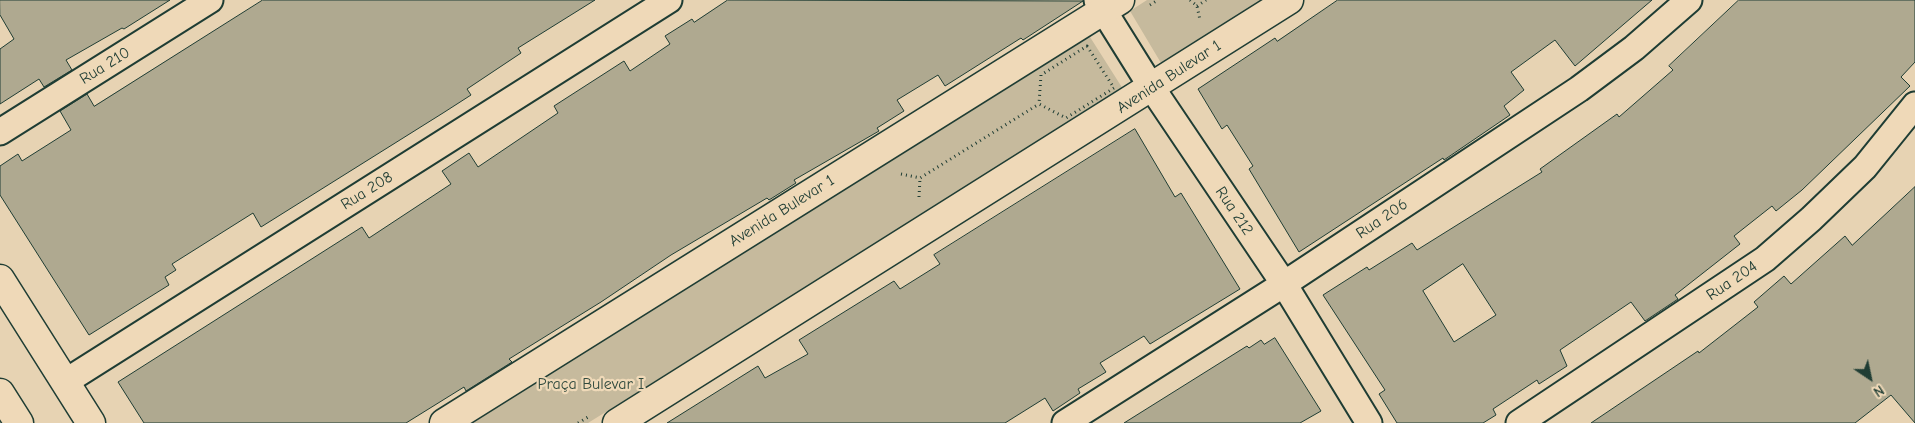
<!DOCTYPE html>
<html>
<head>
<meta charset="utf-8">
<style>
  body { margin:0 }
  #map { position:relative; width:1915px; height:423px; overflow:hidden; background:#e7d3b3; font-family:"Comic Neue",sans-serif }
  canvas { display:block }
  .north { position:absolute; left:1845px; top:353px; width:50px; height:50px; -webkit-text-stroke:4px #efd9b8; paint-order:stroke; rotate:146deg; font-size:14px; font-weight:700; line-height:20px; text-align:center; color:#1f3d34 }
  .north::after { content:''; display:block; margin:auto; width:18px; height:22px; background:#1f3d34; clip-path:polygon(50% 0,100% 100%,50% 72%,0 100%) }
</style>
</head>
<body>
<div id="map">
<canvas width="1915" height="423"></canvas>
<div class="north">N</div>
</div>
<script>
const g = document.querySelector('canvas').getContext('2d');
g.lineJoin = 'round';
function paint(path, color) {
  g.fillStyle = color;
  g.fill(path, 'evenodd');
}
function stroke(path, color, width, dash) {
  g.strokeStyle = color;
  g.lineWidth = width;
  g.lineCap = dash ? 'butt' : 'round';
  g.setLineDash(dash || []);
  g.stroke(path);
}
function drawText(font, color, halo, rows, align = 'center') {
  g.font = font + ' "Comic Neue",sans-serif';
  g.lineWidth = 4.5;
  g.setLineDash([]);
  g.textBaseline = 'middle';
  g.strokeStyle = halo;
  g.fillStyle = color;
  for (const [text, x, y, turn = 0] of rows) {
    g.save();
    g.translate(x, y);
    g.rotate((+turn || 0) * Math.PI / 180);
    g.textAlign = isNaN(turn) ? turn : align;
    if (halo) g.strokeText(text, 0, 0);
    g.fillText(text, 0, 0);
    g.restore();
  }
}
const green = new Path2D(`
  M1147,0H1268L1164,68L1130,11Z
  M1090,37L1123,89L1064,126L588,423H470Z`);
const building = new Path2D(`
  M0,0H170L124,29L122,28L66,60L72,70L44,87L39,79L0,104V49L14,39L0,15Z
  M263,0H595L518,48L521,53L467,89L471,95L443,113L261,227L253,213L172,264L176,270L165,277L169,285L89,335L0,195V166L18,154L22,161L71,130L60,111L87,94L94,106Z
  M728,0L1083,1L1023,40L1021,38L945,86L938,75L897,100L904,111L877,128L879,131L794,180L796,183L769,200L767,198L671,255L601,302L509,359L512,362L466,391L464,387L406,423H144L118,382L362,227L369,238L451,184L442,171L469,153L478,167L558,113L554,106L624,61L630,71L670,44L665,36L692,19L694,22Z
  M1338,0H1652L1575,66L1555,40L1511,72L1524,90L1504,106L1510,115L1444,160L1443,158L1299,252L1249,169L1253,166L1227,125L1222,129L1198,89L1275,38L1277,41Z
  M1739,0H1915V62L1901,77L1910,86L1802,190L1776,211L1772,206L1734,236L1740,244L1675,295L1678,299L1645,321L1631,302L1560,350L1567,366L1539,384L1537,380L1493,409L1496,415L1483,423H1397L1379,394L1385,390L1323,295L1367,267L1369,270L1412,243L1417,250L1542,172L1540,169L1617,114L1619,117L1673,70L1669,66ZM1463,264L1496,315L1454,342L1423,291Z
  M1135,129L1175,197L1181,193L1240,289L1150,344L1144,336L1100,363L1106,372L1078,389L1080,393L1053,411L1045,398L1005,423H667L758,366L765,378L808,354L799,340L894,281L900,289L940,264L934,255Z
  M1915,187V423L1891,395L1855,423H1591L1698,351L1699,353L1758,307L1754,302L1784,276L1791,284L1845,236L1852,245Z
  M1275,338L1321,411L1300,423H1124L1247,346L1249,348L1261,340L1264,344Z`);
const path = new Path2D(`
  M1190,0L1197,6L1200,20
  M1150,5L1158,0
  M1197,6L1206,0
  M1087,46L1114,88L1066,118L1039,104L1041,75Z
  M901,174L920,178L1039,104
  M919,197L920,178
  M578,423L588,417`);
const minor = new Path2D(`
  M1097,0L1152,88L1284,284L1369,423
  M0,132L210,0
  M65,382L669,0
  M1065,423L1284,284L1579,89L1634,48L1689,0
  M1519,423L1765,259L1811,219L1865,167L1915,105`);
const tertiary = new Path2D(`
  M444,423L1120,0
  M617,423L1289,0`);
const secondary = new Path2D(`
  M0,279L91,423
  M0,393L19,423`);
const streetNames = [
  ["Rua 210",105,66,-32],
  ["Avenida Bulevar 1",1169,77,-33],
  ["Rua 208",367,191,-32],
  ["Avenida Bulevar 1",782,211,-32],
  ["Rua 212",1234,211,56],
  ["Rua 206",1382,219,-34],
  ["Rua 204",1732,281,-34]
];
const parkNames = [
  ["Praça Bulevar I",591,384]
];
paint(green, '#c6ba9d');
paint(building, '#afa990');
stroke(building, '#1f3d34', 1);
stroke(minor, '#1f3d34', 29);
stroke(tertiary, '#1f3d34', 31);
stroke(secondary, '#1f3d34', 31);
stroke(path, '#1f3d34', 3, [1, 4]);
stroke(minor, '#efd9b8', 25);
stroke(tertiary, '#efd9b8', 28);
stroke(secondary, '#efd9b8', 28);
drawText('16px', '#1f3d34', '#efd9b8', streetNames);
drawText('16px', '#304a3e', '#efd9b8', parkNames);
</script>
</body>
</html>
